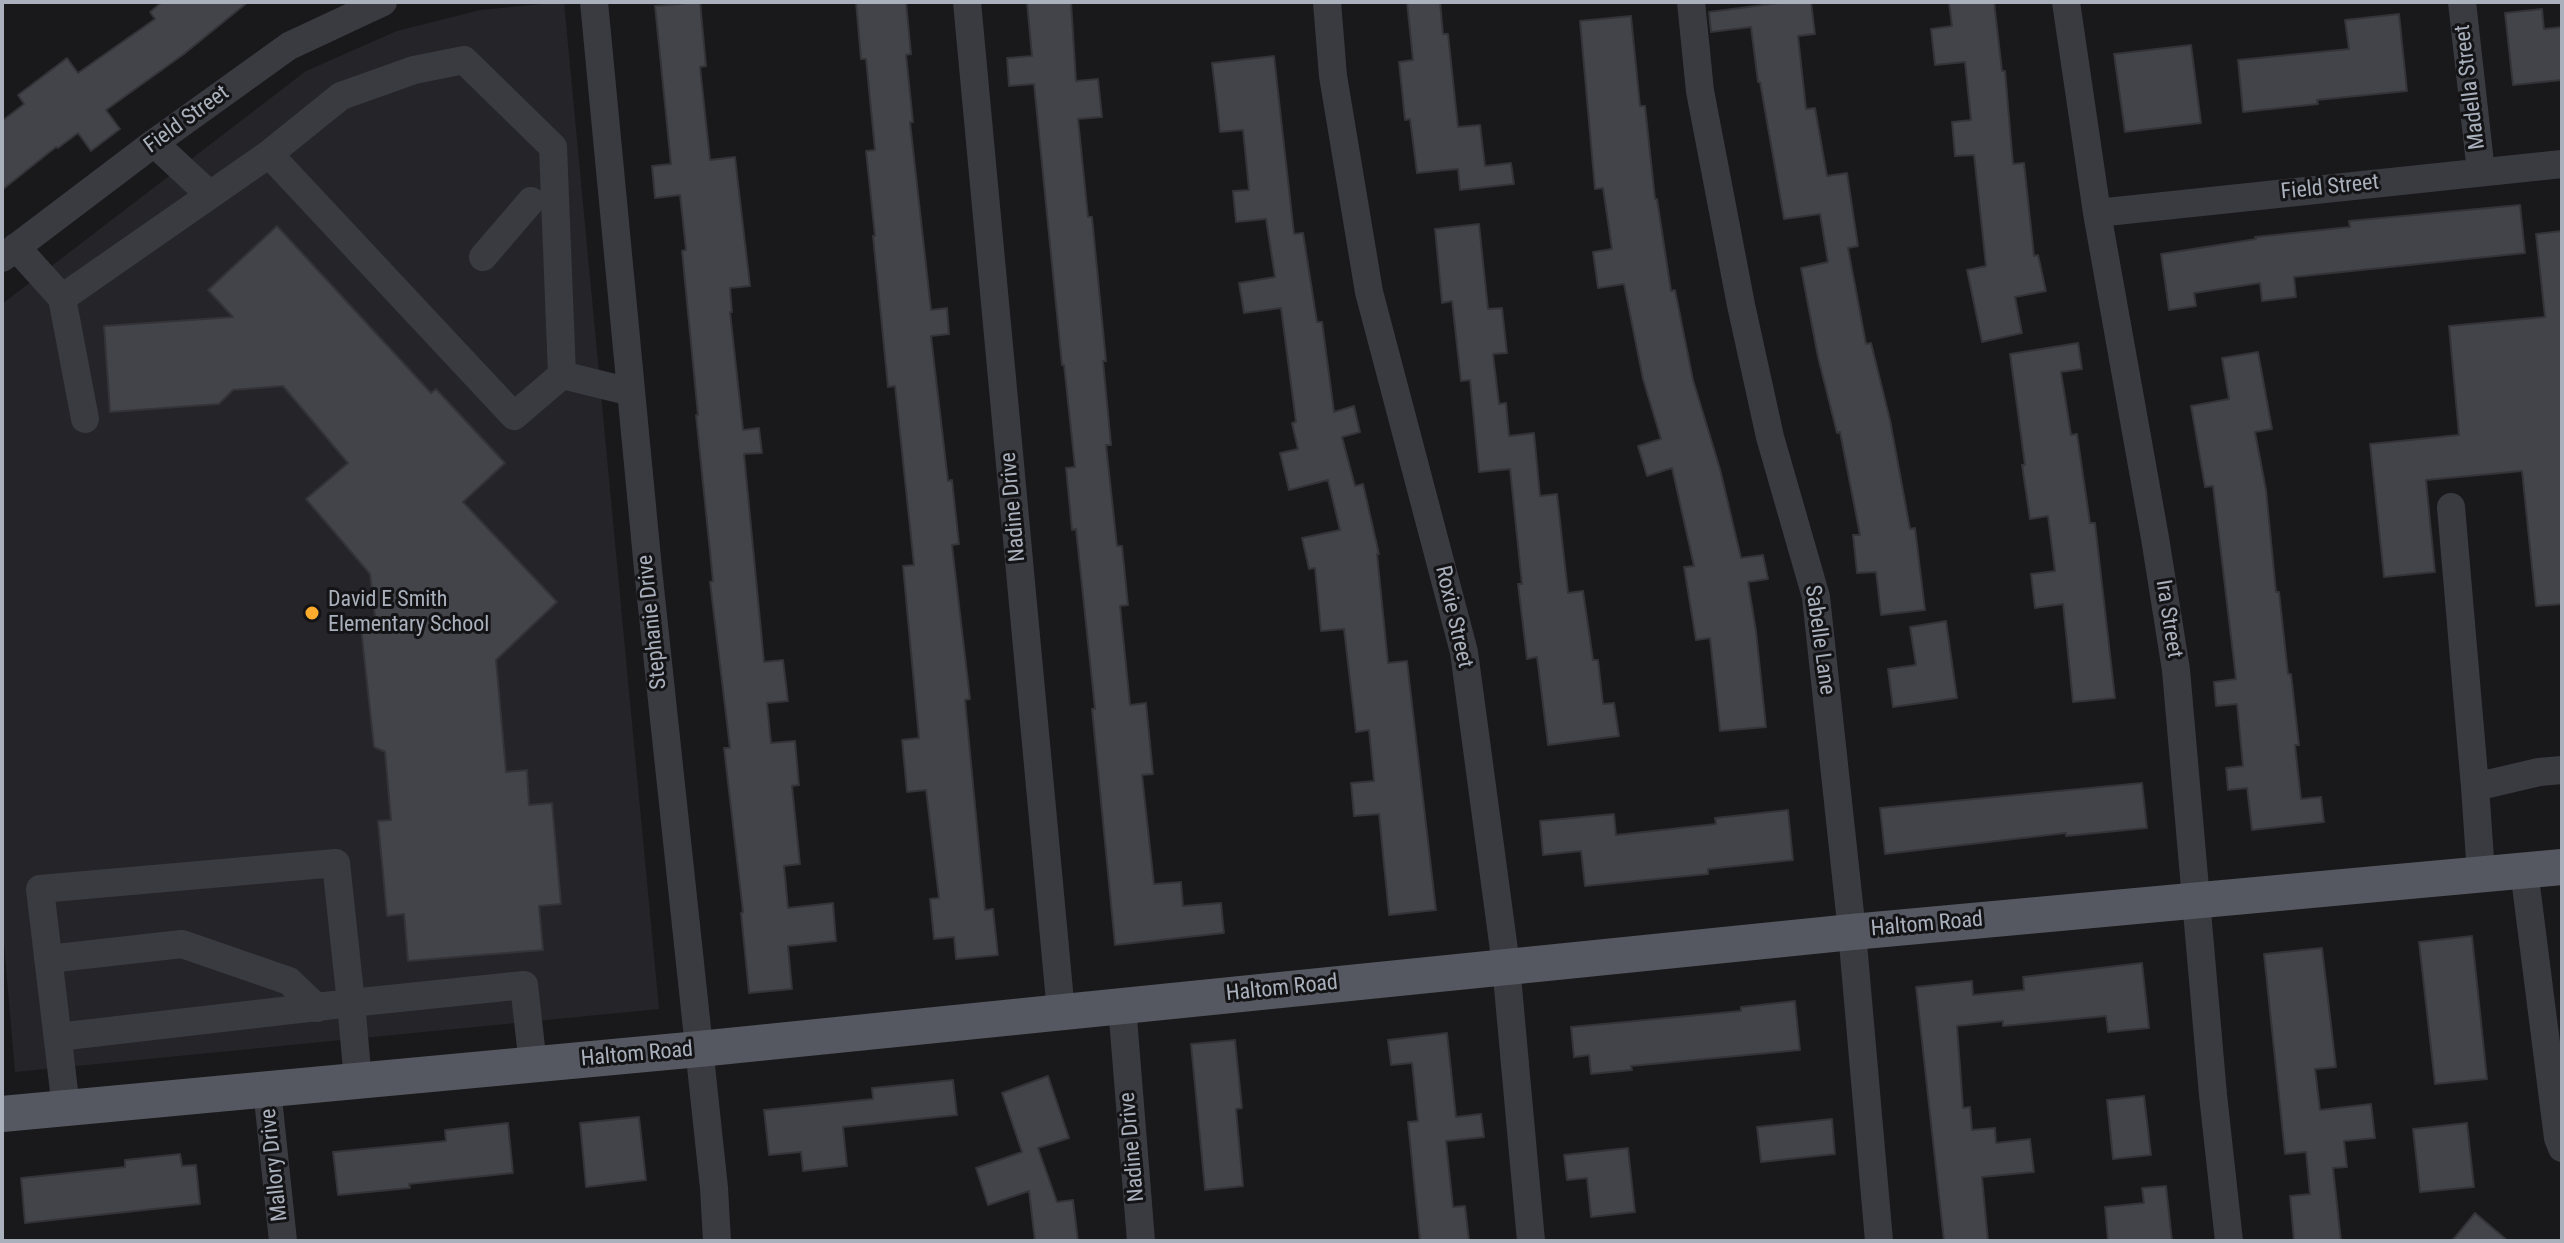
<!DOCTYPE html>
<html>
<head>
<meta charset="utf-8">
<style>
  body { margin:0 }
  #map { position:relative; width:2564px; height:1243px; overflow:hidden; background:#19191c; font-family:"Roboto Condensed",sans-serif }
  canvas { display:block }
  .frame { position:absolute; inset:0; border:4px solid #aab1bc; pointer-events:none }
</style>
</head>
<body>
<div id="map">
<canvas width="2564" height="1243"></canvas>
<div class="frame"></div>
</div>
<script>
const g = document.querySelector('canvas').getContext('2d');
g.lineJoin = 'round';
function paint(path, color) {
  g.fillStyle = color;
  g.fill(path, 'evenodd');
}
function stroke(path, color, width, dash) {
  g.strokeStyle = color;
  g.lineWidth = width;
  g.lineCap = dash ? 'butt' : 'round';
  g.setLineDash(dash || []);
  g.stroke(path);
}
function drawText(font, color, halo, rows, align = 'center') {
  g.font = font + ' "Roboto Condensed",sans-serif';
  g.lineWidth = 6;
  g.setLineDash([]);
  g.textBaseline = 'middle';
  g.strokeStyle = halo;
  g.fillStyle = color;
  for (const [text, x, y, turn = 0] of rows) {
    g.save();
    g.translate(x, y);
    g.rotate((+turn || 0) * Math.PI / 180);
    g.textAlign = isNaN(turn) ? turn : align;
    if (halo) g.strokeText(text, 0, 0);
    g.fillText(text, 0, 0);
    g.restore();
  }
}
const built = new Path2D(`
  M564,2L659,1009L15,1072L2,921V304L306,71L397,31L480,10Z`);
const building = new Path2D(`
  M162,2H248L184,54L106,110L120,129L91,151L78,133L58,148L56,147L2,190V121L24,104L18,95L67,58L78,73L155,19L150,12Z
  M700,2L706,66L700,67L710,160L735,157L750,286L730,288L732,312H730L743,430L759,428L762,453L744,454L764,662L783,660L788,701L767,703L771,743L795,741L799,785L792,786L800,864L784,866L788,908L833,903L836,941L788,946L792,989L749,993L741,913L743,912L724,748H730L710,582L713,581L696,415H698L682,251L686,250L680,195L655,198L652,166L671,164L655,6Z
  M856,2H906L911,54L906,55L913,122H910L931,310L947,308L949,334L931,336L948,481L952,480L959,544L952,545L970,699L965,700L985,910L993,909L998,955L956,959L954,937L934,939L930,899L939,898L926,790L907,792L902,740L919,738L903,566L914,565L895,386L888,387L873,236H875L866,151L875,150L866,59H861Z
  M1027,2H1071L1076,81L1098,79L1102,117L1078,119L1088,217H1092L1106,361H1103L1111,445H1106L1117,546H1122L1128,605L1120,606L1130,705L1146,703L1153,774L1142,775L1154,884L1181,882L1183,906L1221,903L1224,933L1115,945L1092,709H1095L1076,529L1072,530L1066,468L1075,467L1064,365H1062L1034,84L1009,86L1007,58L1032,56Z
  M1407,2H1440L1443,34H1448L1458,127L1480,125L1485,166L1511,163L1514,184L1460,190L1458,169L1417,173L1410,119L1405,120L1399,62L1413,60Z
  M1786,2H1811L1815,34L1798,36L1806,109L1815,108L1827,176L1847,173L1858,246L1848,248L1866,344L1871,343L1890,420L1910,529L1915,528L1925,610L1881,615L1876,572L1857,573L1853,535H1860L1840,432L1837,433L1818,357L1801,268L1828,262L1820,214L1784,219L1760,82H1758L1751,27L1711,32L1709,12Z
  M1949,2H1994L2002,71H2005L2013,164L2024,163L2034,256L2038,255L2046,291L2015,297L2022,333L1982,342L1967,270L1986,266L1974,155L1955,156L1952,122L1971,120L1965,62L1935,65L1931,29L1952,26Z
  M2542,9L2544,29L2562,27V80L2513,85L2505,13Z
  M2399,14L2407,91L2317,100L2318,104L2243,112L2238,60L2349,49L2345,20Z
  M1631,16L1640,106H1645L1655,199H1657L1671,291L1675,290L1693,380L1720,469L1741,558L1763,555L1768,579L1748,582L1756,631L1766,727L1720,731L1710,638L1696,640L1684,567L1694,566L1672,468L1647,476L1638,446L1661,439L1643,379L1624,284L1598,288L1593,252L1612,249L1603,188L1595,189L1580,21Z
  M2191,45L2201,123L2125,132L2114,54Z
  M1274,56L1294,234L1303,233L1317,322H1322L1334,412L1354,406L1360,432L1342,437L1355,486L1363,484L1379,554H1377L1388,663L1407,661L1436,910L1389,915L1379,814L1354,816L1351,783L1374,781L1369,730L1356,732L1344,629L1321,631L1315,568L1309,569L1302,538L1340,530L1328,480L1289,490L1280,453L1298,449L1292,423L1296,422L1281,308L1244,313L1239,283L1275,277L1266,219L1236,222L1233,191L1249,190L1243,130L1220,132L1212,63Z
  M2520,205L2525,253L2294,277L2296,297L2262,301L2260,283L2194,293L2196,306L2169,310L2161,254L2256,239L2255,237L2350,227L2349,221Z
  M1479,224L1488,309L1502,308L1507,353L1493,354L1499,404L1506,403L1509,436L1534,433L1540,496L1557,494L1568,593L1583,591L1593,660H1598L1603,704L1614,703L1619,736L1548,745L1537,657L1527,659L1518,584H1522L1510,469L1479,472L1470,380L1461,381L1452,301L1442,303L1435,229Z
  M277,226L431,393L436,389L505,463L463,502L557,602L496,660L506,772L527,770L529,805L552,803L561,904L539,906L543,950L408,961L404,914L387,916L378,821L391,820L385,752L374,747L361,628L376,626L370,574L306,499L348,463L283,386L233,390L219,404L110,412L104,326L233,317L208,290Z
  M2562,231V604L2536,606L2522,471L2426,480L2435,572L2384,577L2370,444L2459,435L2449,326L2545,317L2536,234Z
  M2078,343L2082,369L2061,372L2071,435L2077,434L2090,523H2095L2115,698L2073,702L2063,604L2035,608L2031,574L2055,571L2048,516L2030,519L2022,465H2025L2010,354Z
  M2258,352L2272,429L2255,432L2266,490L2276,592H2279L2288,674H2291L2299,745H2295L2301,799L2321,797L2324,822L2252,830L2247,788L2228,790L2226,768L2243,766L2237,704L2216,706L2214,682L2236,679L2213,486L2205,487L2191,406L2229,399L2222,358Z
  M1946,621L1957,698L1893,707L1888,669L1916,665L1910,627Z
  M2142,783L2147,828L2066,836V833L1885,854L1880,808Z
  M1788,810L1793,860L1708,869V874L1585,886L1581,851L1543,855L1540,821L1614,814L1616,835L1716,824L1715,818Z
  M2472,936L2487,1079L2435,1084L2419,942Z
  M2322,948L2336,1067L2315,1069L2320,1110L2371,1104L2375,1138L2344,1141L2347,1167L2333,1168L2341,1241H2294L2290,1196L2310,1194L2306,1152L2285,1154L2264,954Z
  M2142,963L2149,1028L2108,1032L2106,1016L2003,1026V1021L1957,1026L1963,1108L1970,1107L1972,1130L1995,1128L1996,1143L2030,1139L2034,1172L1982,1177L1988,1241H1944L1916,987L1972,981L1973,995L2024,990L2023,977Z
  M1795,1001L1800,1050L1631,1066L1632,1070L1591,1074L1589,1055L1574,1057L1571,1027L1741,1011V1007Z
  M1447,1033L1456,1117L1481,1114L1484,1137L1446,1141L1453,1207L1465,1206L1469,1241H1420L1408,1122L1418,1121L1412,1063L1391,1065L1388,1040Z
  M1235,1040L1242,1108L1236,1109L1243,1186L1205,1190L1191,1044Z
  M1048,1076L1069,1138L1038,1148L1057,1202L1073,1200L1078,1241H1035L1029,1191L988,1205L976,1168L1022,1152L1002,1093Z
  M953,1080L957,1115L843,1127L847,1166L803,1171L801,1152L769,1155L764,1110L873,1099L872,1088Z
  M2144,1096L2151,1155L2113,1159L2107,1100Z
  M639,1117L646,1180L586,1187L580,1123Z
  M1832,1119L1835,1154L1761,1162L1757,1127Z
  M508,1123L513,1173L409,1184L410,1188L338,1195L333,1152L446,1141L445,1130Z
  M2467,1123L2474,1187L2420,1192L2413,1129Z
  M1628,1148L1635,1212L1591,1217L1587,1178L1567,1180L1564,1155Z
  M180,1154L182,1166L196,1165L200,1204L25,1223L21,1178L125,1167V1160Z
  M2166,1186L2172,1241H2108L2105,1207L2144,1203L2142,1188Z
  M2475,1213L2508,1241H2452Z`);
const minor = new Path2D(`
  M594,2L648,569L714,1188L717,1241
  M967,2L1061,1012
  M1327,2L1333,76L1369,292L1464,652L1506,965L1531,1241
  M1691,2L1700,91L1741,305L1770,437L1816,597L1852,932L1879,1241
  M2066,2L2097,213L2155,538L2176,670L2213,1095L2229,1241
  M2462,2L2481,172
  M154,143L210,195
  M2097,213L2562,164
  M16,247L62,298
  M483,257L531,201
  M2,258L154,143L289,46L383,2
  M562,375L514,416L269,154L341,96L414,70L464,60L553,147L562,375L631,392
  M85,419L62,298L269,154
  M2451,507L2475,787
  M2524,870L2558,1138L2562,1148
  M2481,874L2475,787L2539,772L2562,770
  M48,959L182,944L289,981L317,1008
  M1122,1006L1141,1241
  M58,1037L351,1003L358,1081
  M267,1089L283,1241
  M66,1108L40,889L336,863L351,1003L524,985L533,1065`);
const major = new Path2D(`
  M2,1114L699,1049L1852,932L2562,867`);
const markers = [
  [312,613,8,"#ffac2e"]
];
const streetNames = [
  ["Madella Street",2471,87,-97],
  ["Field Street",187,120,-36],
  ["Field Street",2330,188,-6],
  ["Nadine Drive",1014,507,-95],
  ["Roxie Street",1453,617,77],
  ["Ira Street",2168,619,81],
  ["Stephanie Drive",653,622,-96],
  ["Sabelle Lane",1819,640,82],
  ["Haltom Road",1927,925,-5],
  ["Haltom Road",1282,989,-6],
  ["Haltom Road",637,1055,-5],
  ["Nadine Drive",1133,1147,-95],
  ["Mallory Drive",275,1165,-96]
];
const poiNames = [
  ["David E Smith",328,600],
  ["Elementary School",328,625]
];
paint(built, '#252529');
paint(building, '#434449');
stroke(building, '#333338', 2);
stroke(minor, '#3a3b41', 28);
stroke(major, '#555860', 36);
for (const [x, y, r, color] of markers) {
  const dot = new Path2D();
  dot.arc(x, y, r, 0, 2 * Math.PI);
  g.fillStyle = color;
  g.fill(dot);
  stroke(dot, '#141417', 3);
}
drawText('22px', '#aab1bc', '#141417', streetNames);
drawText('22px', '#aab1bc', '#141417', poiNames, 'left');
</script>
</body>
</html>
